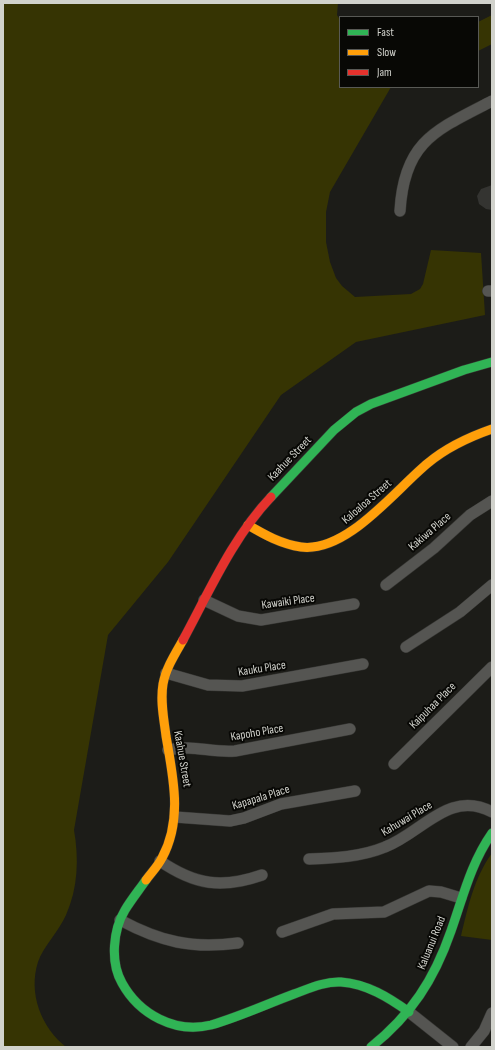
<!DOCTYPE html>
<html>
<head>
<meta charset="utf-8">
<style>
  body { margin:0 }
  #map { position:relative; width:495px; height:1050px; overflow:hidden; background:#1c1c18; font-family:"Sofia Sans Condensed",sans-serif }
  canvas { display:block }
  .frame { position:absolute; inset:0; border:4px solid #d1d2cc; pointer-events:none }
  .legend { position:absolute; left:339px; top:16px; width:140px; height:72px; box-sizing:border-box; background:#080805; border:1px solid #585955; margin:0; padding:5px 7px; list-style:none; font-size:12px; color:#d1d2cc }
  .legend li { display:flex; align-items:center; gap:8px; height:20px }
  .legend b { width:20px; border:1px solid #585955 }
</style>
</head>
<body>
<div id="map">
<canvas width="495" height="1050"></canvas>
<div class="frame"></div>
<ul class="legend">
<li><b style="height:5px;background:#30b455"></b>Fast</li>
<li><b style="height:5px;background:#ff9f0a"></b>Slow</li>
<li><b style="height:5px;background:#e5322d"></b>Jam</li>
</ul>
</div>
<script>
const g = document.querySelector('canvas').getContext('2d');
g.lineJoin = 'round';
function paint(path, color) {
  g.fillStyle = color;
  g.fill(path, 'evenodd');
}
function stroke(path, color, width, dash) {
  g.strokeStyle = color;
  g.lineWidth = width;
  g.lineCap = dash ? 'butt' : 'round';
  g.setLineDash(dash || []);
  g.stroke(path);
}
function drawText(font, color, halo, rows, align = 'center') {
  g.font = font + ' "Sofia Sans Condensed",sans-serif';
  g.lineWidth = 4;
  g.setLineDash([]);
  g.textBaseline = 'middle';
  g.strokeStyle = halo;
  g.fillStyle = color;
  for (const [text, x, y, turn = 0] of rows) {
    g.save();
    g.translate(x, y);
    g.rotate((+turn || 0) * Math.PI / 180);
    g.textAlign = isNaN(turn) ? turn : align;
    if (halo) g.strokeText(text, 0, 0);
    g.fillText(text, 0, 0);
    g.restore();
  }
}
const green = new Path2D(`
  M3,3H338L337,15L340,20V87H391L330,192L326,212V242L330,262L336,278L342,286L355,297L411,294L420,289L423,284L431,250L481,253L485,315L356,342L281,395L168,562L108,635L74,830C79,859 78,888 66,915C59,931 43,947 38,962C28,993 41,1027 66,1047H3Z
  M492,15V44L478,51V22Z
  M492,853V940L461,936C468,907 474,878 492,853Z`);
const building = new Path2D(`
  M492,185V210L486,209L479,204L477,196L481,189Z`);
const street = new Path2D(`
  M400,211C404,141 436,130 492,101
  M488,291H492
  M386,585L434,548L470,515L492,501
  M204,600L238,616L261,620L354,604
  M406,647L460,612L492,585
  M166,673L208,685L242,686L363,664
  M168,750C193,744 210,753 235,751L350,729
  M394,764L492,667
  M175,817L230,821L244,818L281,804L355,791
  M309,859C334,858 361,857 385,847C422,833 449,789 492,812
  M160,861C195,885 222,889 262,875
  M120,920C161,942 192,949 238,943
  M282,932L333,914L384,912L429,891L441,892L461,898
  M409,1012L453,1047
  M471,1047L484,1031L492,1013`);
const fast = new Path2D(`
  M271,497L334,430L356,412L371,404L464,370L492,362
  M146,880C139,890 131,900 125,910C113,930 110,962 122,983C139,1014 175,1034 211,1025C239,1017 267,1004 294,994C308,989 325,981 341,982C367,984 388,997 409,1012
  M371,1047C411,1015 434,980 451,931C463,897 471,863 492,833`);
const slow = new Path2D(`
  M248,525C265,535 281,544 301,547C347,553 395,490 428,463C446,448 469,437 492,429
  M146,880C151,873 158,866 162,858C183,819 173,777 166,736C164,719 160,702 163,684C166,668 175,654 183,640`);
const jam = new Path2D(`
  M183,640C209,592 233,537 271,497`);
const streetNames = [
  ["Kaahue Street",290,459,-46],
  ["Kaloaloa Street",367,502,-41],
  ["Kakiwa Place",430,532,-41],
  ["Kawaiki Place",288,602,-8],
  ["Kauku Place",262,669,-9],
  ["Kaipuhaa Place",433,706,-45],
  ["Kapoho Place",257,733,-10],
  ["Kaahue Street",182,759,80],
  ["Kapapala Place",261,798,-17],
  ["Kahuwai Place",407,819,-31],
  ["Kaluanui Road",432,943,-68]
];
paint(green, '#363403');
paint(building, '#343431');
stroke(street, '#373734', 12);
stroke(fast, '#373734', 10);
stroke(slow, '#373734', 10);
stroke(jam, '#373734', 10);
stroke(street, '#555552', 11);
stroke(fast, '#30b455', 9);
stroke(slow, '#ff9f0a', 9);
stroke(jam, '#e5322d', 9);
drawText('12px', '#d1d2cc', '#080805', streetNames);
</script>
</body>
</html>
